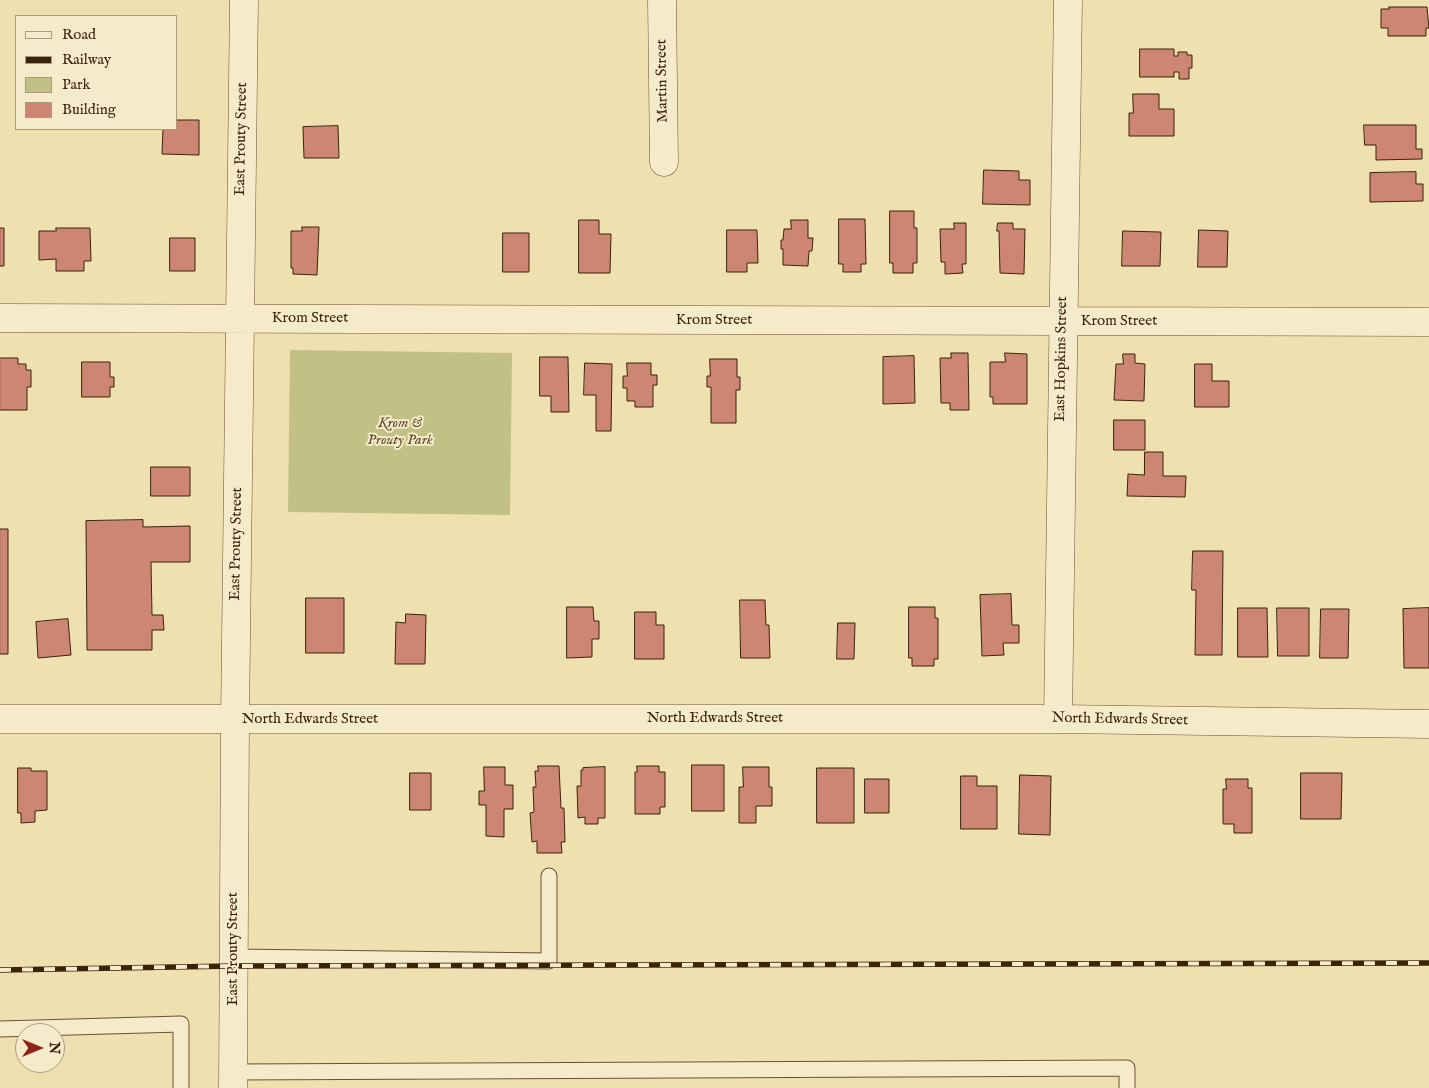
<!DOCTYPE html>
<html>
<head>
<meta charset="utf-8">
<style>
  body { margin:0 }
  #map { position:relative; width:1429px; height:1088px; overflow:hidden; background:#efe0af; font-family:"IM FELL English",serif }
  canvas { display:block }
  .legend { position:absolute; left:15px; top:15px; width:162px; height:115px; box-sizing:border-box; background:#f5ebcb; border:1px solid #ab9b7e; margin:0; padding:6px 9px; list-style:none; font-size:15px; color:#3b230a }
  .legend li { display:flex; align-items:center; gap:10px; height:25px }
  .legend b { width:25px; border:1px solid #ab9b7e }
  .north { position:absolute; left:15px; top:1023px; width:50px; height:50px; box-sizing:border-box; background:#f5ebcb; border:1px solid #ab9b7e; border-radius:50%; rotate:90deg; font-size:14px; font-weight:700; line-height:20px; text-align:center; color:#3b230a }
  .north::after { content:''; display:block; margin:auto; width:18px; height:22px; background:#8f2418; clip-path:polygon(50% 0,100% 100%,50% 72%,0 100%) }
</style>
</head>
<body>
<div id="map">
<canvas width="1429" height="1088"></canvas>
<ul class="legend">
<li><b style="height:6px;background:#f5ebcb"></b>Road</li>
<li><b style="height:6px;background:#3b230a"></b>Railway</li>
<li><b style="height:14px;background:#c1c085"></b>Park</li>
<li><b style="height:14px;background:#cc8673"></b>Building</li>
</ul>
<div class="north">N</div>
</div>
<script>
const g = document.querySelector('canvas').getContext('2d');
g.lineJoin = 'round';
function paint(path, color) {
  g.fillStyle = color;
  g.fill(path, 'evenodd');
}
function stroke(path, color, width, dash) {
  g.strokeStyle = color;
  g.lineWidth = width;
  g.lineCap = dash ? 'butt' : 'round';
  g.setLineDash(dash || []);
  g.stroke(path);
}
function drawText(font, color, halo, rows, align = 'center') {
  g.font = font + ' "IM FELL English",serif';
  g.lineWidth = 4;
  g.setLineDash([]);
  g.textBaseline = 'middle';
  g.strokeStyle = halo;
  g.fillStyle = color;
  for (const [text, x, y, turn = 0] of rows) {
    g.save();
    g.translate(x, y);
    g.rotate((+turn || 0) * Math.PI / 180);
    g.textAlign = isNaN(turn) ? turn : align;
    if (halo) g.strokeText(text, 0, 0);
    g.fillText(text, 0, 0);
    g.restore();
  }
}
const green = new Path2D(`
  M290,350L512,353L510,515L288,512Z`);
const building = new Path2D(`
  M1389,7H1427L1429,28H1426V36H1388V28H1381V9H1389Z
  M1140,49H1174V56H1178V52H1187V55H1192V68H1189V79H1179V72H1174V77H1140Z
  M1133,94H1159V109H1174V136H1129V113H1133Z
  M176,120H199V155L162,154L163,129H176Z
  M1364,125H1416V149H1422V159L1376,160V145H1365Z
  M338,126L339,158H304L303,127Z
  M984,170L1019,171V180H1030V205L983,204Z
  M1416,172V184H1423V201L1370,202V173Z
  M890,211H914V228H917V263H913V273H893V263H890Z
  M839,219H865L866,264H861V272H843V264H839Z
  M579,220H599V234H611L610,273H579Z
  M791,220H808V238H813L812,251H809L808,266L783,265V249H781V240H783L784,229H791Z
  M954,223H966V264H962L963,273L945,274V262H941L940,229H954Z
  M998,223H1013V229H1025L1024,274L1000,273L999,231H997Z
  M302,227H319L317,275L293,274V268H291V231H302Z
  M0,228H4V266H0Z
  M56,228H90L91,261H84V271H56V259L39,260V231H56Z
  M727,230H757L758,263H747V272H727Z
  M1199,230L1228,231L1227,267H1198Z
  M1123,231L1161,232L1160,266H1122Z
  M503,233H529V272H503Z
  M170,238H195V271H170Z
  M951,353H968L969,410H950V403H941L940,358H951Z
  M1005,353L1027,354V404H993V397H990V362H1005Z
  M1123,354H1135V363L1145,364L1144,401L1114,400L1116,364H1123Z
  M914,356L915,403L883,404V357Z
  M540,357H568L569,412H551V396H540Z
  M0,358H18V364H26V370H31V387H27V410H0Z
  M710,359H737V377H740V390H736V423H711V387H707V376H710Z
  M82,362H110V377H114V387H110V397H82Z
  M585,363L612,364L611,431H596V395H584Z
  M627,363H651V375H657V385H653V407H635V401H627V388H623V376H627Z
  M1195,364H1212V381H1229V407H1195Z
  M1114,420H1145V450H1114Z
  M1145,452H1163V476H1186L1185,497L1127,496L1128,474L1144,475Z
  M151,467H190V496H151Z
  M143,520V527L190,526V562H151L152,615H163L164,630H152V650H87L86,521Z
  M0,529H8V654H0Z
  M1193,551H1223L1222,655H1195L1196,590H1192Z
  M1011,594L1012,625H1019V643H1003L1004,655L982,656L980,595Z
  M306,598H344V653H306Z
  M740,600H765L766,625H769L770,658H741Z
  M567,607H593L594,621H599V639H592V657L567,658Z
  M909,607H935V618H938V659H934V666H912V658H909Z
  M1238,608H1267L1268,657H1238Z
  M1277,608H1309V656H1278Z
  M1429,608V668H1404L1403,609Z
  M1321,609H1349L1348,658H1320Z
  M635,612H656V625H664V659H635Z
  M406,614L426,615L425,664H395L396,622L405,623Z
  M68,619L71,655L38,658L36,622Z
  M838,623H855L854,659H837Z
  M692,765H724V811H692Z
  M538,766H559L561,808H564L565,842H561L562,853H537V841L532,842L530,813L534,812L533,787H536L535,771H538Z
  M637,766H659V772H665V807H660V814H635V772H637Z
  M484,767H505V785H513V809H504V837L486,836V805H479V791H484Z
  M605,767V818H598V824H585V817L578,818L577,786H581V770H583V768Z
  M743,767H769V787H772V806H756V823H739V787H743Z
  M18,768H31V771H47V810L35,811V822L21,823V813H18Z
  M817,768H854V823H817Z
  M410,773H431V810H410Z
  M1301,773H1342L1341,819H1301Z
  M1020,775L1051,776L1050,835L1019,834Z
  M961,776H977V786H997V829H961Z
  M865,779H889V813H865Z
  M1226,779H1248V788H1252V833H1234V824H1223V789H1226Z`);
const service = new Path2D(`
  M234,957L549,961V876
  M0,1029L181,1024V1088
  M233,1072L1127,1068V1088`);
const minor = new Path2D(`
  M662,0L664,162
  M0,318L1429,322
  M0,719H1058L1429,724
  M1058,719L1068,0
  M233,1088L235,720L244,0`);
const rail = new Path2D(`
  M0,970L234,966L1429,963`);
const streetNames = [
  ["Martin Street",663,81,-91],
  ["East Prouty Street",242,139,-89],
  ["Krom Street",310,319],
  ["Krom Street",714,321],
  ["Krom Street",1119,322],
  ["East Hopkins Street",1062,359,-89],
  ["East Prouty Street",237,544,-89],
  ["North Edwards Street",715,719],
  ["North Edwards Street",310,720],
  ["North Edwards Street",1120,720,1],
  ["East Prouty Street",234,949,-90]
];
const parkNames = [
  ["Krom &",400,424],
  ["Prouty Park",400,441]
];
paint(green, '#c1c085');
paint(building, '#cc8673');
stroke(building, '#3b230a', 1);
stroke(service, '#685233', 17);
stroke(minor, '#685233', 29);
stroke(service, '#f5ebcb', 15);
stroke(minor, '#f5ebcb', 28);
stroke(rail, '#3b230a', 5.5);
stroke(rail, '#f5ebcb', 4, [11]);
drawText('15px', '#3b230a', '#f5ebcb', streetNames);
drawText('italic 15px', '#5c4a29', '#f5ebcb', parkNames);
</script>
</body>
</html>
